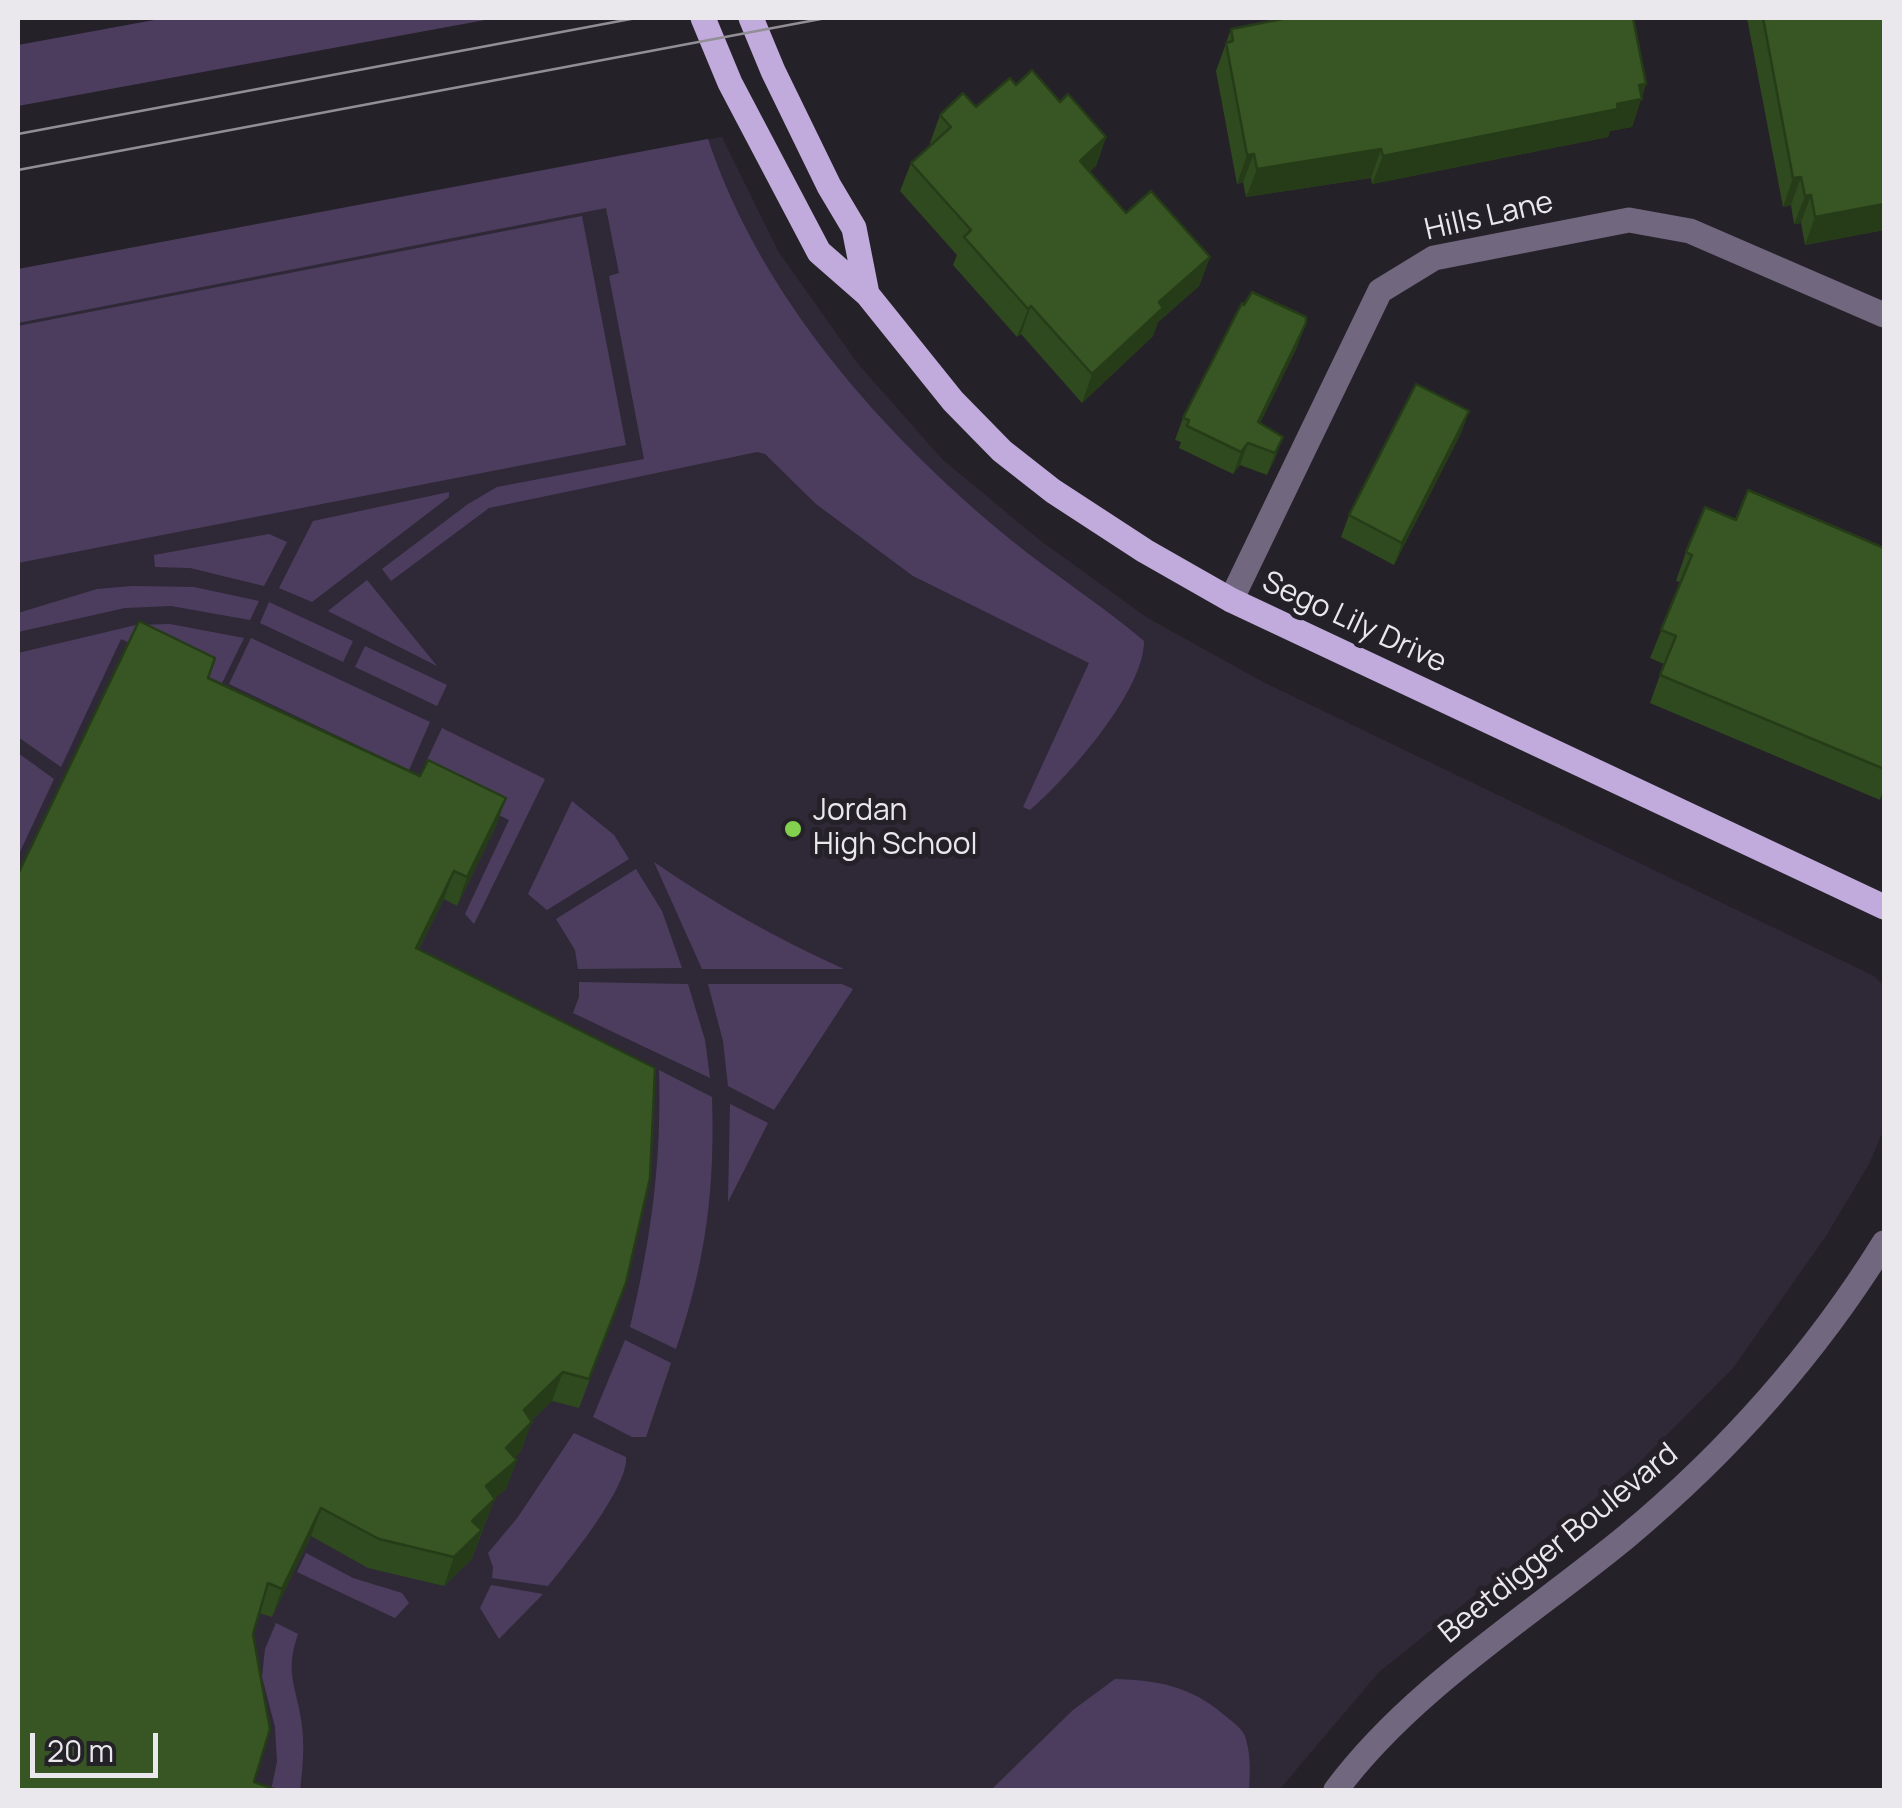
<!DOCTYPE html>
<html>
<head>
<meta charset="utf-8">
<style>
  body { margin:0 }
  #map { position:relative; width:1902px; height:1808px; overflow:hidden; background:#252129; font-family:Manrope,sans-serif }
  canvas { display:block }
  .frame { position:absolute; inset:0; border:20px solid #eae8ed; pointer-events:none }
  .scale { position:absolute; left:30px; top:1733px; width:128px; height:45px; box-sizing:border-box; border:5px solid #eae8ed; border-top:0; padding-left:12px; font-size:30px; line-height:35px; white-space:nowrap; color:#eae8ed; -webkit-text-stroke:8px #252129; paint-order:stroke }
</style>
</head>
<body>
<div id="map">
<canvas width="1902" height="1808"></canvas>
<div class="frame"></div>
<div class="scale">20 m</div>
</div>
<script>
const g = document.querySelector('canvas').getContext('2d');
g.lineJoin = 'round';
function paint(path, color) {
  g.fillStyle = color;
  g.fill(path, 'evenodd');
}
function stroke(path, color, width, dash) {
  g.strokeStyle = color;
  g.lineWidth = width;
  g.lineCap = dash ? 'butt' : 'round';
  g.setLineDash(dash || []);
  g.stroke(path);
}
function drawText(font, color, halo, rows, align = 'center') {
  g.font = font + ' Manrope,sans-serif';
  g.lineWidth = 10;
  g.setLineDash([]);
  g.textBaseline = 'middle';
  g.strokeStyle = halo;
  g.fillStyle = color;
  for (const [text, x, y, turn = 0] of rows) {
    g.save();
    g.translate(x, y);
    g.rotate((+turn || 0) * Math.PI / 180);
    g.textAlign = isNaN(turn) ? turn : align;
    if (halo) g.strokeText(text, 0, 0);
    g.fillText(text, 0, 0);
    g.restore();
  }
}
const built = new Path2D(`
  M722,137L778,251L858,364L943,460L1041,541L1146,617L1263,682L1874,976L1884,986V1129L1869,1164L1826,1236L1733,1368L1636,1466L1379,1672L1279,1790H18V274Z`);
const green = new Path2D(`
  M165,18H496L18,106V45Z
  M708,139C761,298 883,435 1011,540C1054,575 1102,605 1144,641C1144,692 1067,778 1030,810L1023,807L1089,663L913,576L816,504L765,454L757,452L489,508L391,581L382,569L468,504L497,487L644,459L609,276L619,273L606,208L18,323V269Z
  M582,216L626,445L18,563V326Z
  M449,492V497L312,602L279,588L313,521Z
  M269,534L287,542L264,586L190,568L155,567L154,555Z
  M367,580L437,666L328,611Z
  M132,586L194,587L259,601L250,620L171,606L125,608L18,632V613L97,589Z
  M269,602L353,641L343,662L260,623Z
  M170,624L244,638L222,683L121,639L61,767L18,737V653L136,625Z
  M251,638L430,722L409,770L229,684Z
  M365,646L447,685L437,706L355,667Z
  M442,728L545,779L474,924L465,914L509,820L419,777Z
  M18,753L54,779L18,856Z
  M572,801L614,835L629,859L547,910L528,894Z
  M654,862C715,904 777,939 844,969H702Z
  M636,869L662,911L682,968L578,969L575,950L556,919Z
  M579,982L688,984L705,1040L710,1078L573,1013L579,997Z
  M708,984H842L853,989L774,1110L728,1086L723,1041Z
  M659,1070L712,1097C715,1189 706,1261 676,1349L630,1327C651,1239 662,1161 659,1070Z
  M730,1104L768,1123L728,1202Z
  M625,1340L671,1363L646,1437H632L593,1417Z
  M574,1433L626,1457C629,1486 568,1562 548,1586L492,1578L493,1567L488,1553L518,1517Z
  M306,1553L353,1578L402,1593L409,1603L395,1618L297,1572Z
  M491,1585L543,1594L499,1639L480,1608Z
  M276,1623L298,1634C285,1672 295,1683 301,1719C305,1743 303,1767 300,1790H271L277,1762L275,1727L262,1677L265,1649Z
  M1115,1679C1157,1680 1190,1686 1223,1714C1231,1721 1241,1727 1245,1736C1251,1754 1250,1772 1249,1790H991L1073,1710Z`);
const minor = new Path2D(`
  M1231,600L1380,291L1434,258L1629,220L1690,231L1884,315
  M1336,1790C1410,1690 1530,1616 1626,1537C1727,1453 1815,1354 1884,1243`);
const major = new Path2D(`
  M703,18L730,83L819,252L867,294L953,401L1002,451L1053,491L1145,551L1231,600L1884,907
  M751,18L773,71L829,186L854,228L867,294`);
const tram = new Path2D(`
  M18,134L636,18
  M18,170L826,18`);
const wall = new Path2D(`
  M1281,18H1633L1646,84L1632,127L1610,131L1608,137L1372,184L1371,178L1246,197L1243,182L1237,184L1216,71L1231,29L1280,20Z
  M1747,18H1884V230L1805,245L1801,223L1794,224L1791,205L1783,207Z
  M1016,85L1060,102L1106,137L1096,166L1090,171L1126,213L1210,257L1199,286L1158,322L1153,336L1082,403L1021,334L1017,337L953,265L957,255L900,191L911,163L931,145L930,143L940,115L976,107Z
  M1244,305L1298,345L1260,423L1283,437L1267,475L1240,465L1233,474L1179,448L1181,442L1175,440L1183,418Z
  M1469,411L1461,433L1394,565L1341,537L1349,515Z
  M1736,520L1884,548V788L1880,800L1650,703L1664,664L1650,658L1681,582L1676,581L1686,552Z
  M208,678L420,776L506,798L496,826L457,906L444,899L419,949L626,1283L579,1408L552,1401L531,1421L521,1451L514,1458L517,1460L506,1489L494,1499L472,1559L444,1586L368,1568L311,1536L272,1617L259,1613L253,1634L254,1782L18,1790Z`);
const shadedWall = new Path2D(`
  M1646,84L1632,127L1610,131L1608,137L1372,184L1383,156L1617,104L1639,85Z
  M1106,137L1096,166L1070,189L1080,161Z
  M1381,149L1371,178L1246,197L1257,169Z
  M1254,154L1243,182L1237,184L1247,155Z
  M1801,177L1791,205L1783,207L1793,178Z
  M1811,195L1801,223L1794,224L1805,196Z
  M1884,204V230L1805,245L1815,217Z
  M1210,257L1199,286L1158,322L1153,336L1082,403L1092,374L1159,302Z
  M1031,306L1021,334L1017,337L1028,309Z
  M1306,323L1298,345L1250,444L1258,422Z
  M1469,411L1461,433L1394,565L1402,543Z
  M1283,437L1275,459L1267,475L1275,453Z
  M1248,443L1240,465L1233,474L1241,452Z
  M506,798L496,826L457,906L467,877Z
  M454,871L444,899L405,976L416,948Z
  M563,1372L552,1401L513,1439L524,1410Z
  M532,1422L521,1451L496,1477L506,1448Z
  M517,1460L506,1489L476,1515L486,1486Z
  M495,1499L484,1527L462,1549L472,1521Z
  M321,1508L311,1536L272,1617L282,1589Z
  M482,1530L472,1559L444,1586L454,1557Z`);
const building = new Path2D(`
  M1282,18H1633L1646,84L1639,85L1642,99L1617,104L1618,109L1383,156L1381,149L1257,169L1254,154L1247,155L1226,43L1233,41L1231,29L1282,19Z
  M1763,18H1884V204L1815,217L1811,195L1805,196L1801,177L1793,178Z
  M1032,70L1060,102L1068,94L1106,137L1080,161L1126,213L1151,191L1210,257L1159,302L1163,308L1092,374L1031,306L1028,309L964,237L971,230L911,163L951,127L940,115L963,93L976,107L1010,78L1016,85Z
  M1252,292L1306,317V323L1258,422L1283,437L1275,453L1248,443L1241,452L1187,426L1189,420L1183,418L1242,303L1244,305Z
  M1416,384L1469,411L1402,543L1349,515Z
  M1748,490L1884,548V769L1660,675L1676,636L1661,630L1692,555L1686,552L1705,507L1736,520Z
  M139,621L215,658L208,678L420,776L428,760L506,798L467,877L454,871L416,948L655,1068L650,1178L626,1283L589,1379L563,1372L524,1410L532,1422L506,1448L517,1460L486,1486L495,1499L472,1521L482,1530L454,1557L379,1539L321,1508L282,1589L268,1583L253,1634L270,1729L254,1782L277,1790H18V874Z`);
const markers = [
  [793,829,10,"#83d04e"]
];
const streetNames = [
  ["Hills Lane",1489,217,-13],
  ["Sego Lily Drive",1354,623,25],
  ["Beetdigger Boulevard",1559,1544,-39]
];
const poiNames = [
  ["Jordan",813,812],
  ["High School",813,846]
];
paint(built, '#2f2937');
paint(green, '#4c3d5f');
stroke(minor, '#71677f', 25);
stroke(major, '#c0abdc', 25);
stroke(tram, '#918e95', 2.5);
paint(wall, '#2f4a1e');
paint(shadedWall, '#263c18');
paint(building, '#375623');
stroke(building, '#263c18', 2.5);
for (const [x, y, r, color] of markers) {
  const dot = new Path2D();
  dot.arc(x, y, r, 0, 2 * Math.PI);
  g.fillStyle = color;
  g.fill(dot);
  stroke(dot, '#252129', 4);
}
drawText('30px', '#eae8ed', '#252129', streetNames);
drawText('30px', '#eae8ed', '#252129', poiNames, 'left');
</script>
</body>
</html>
